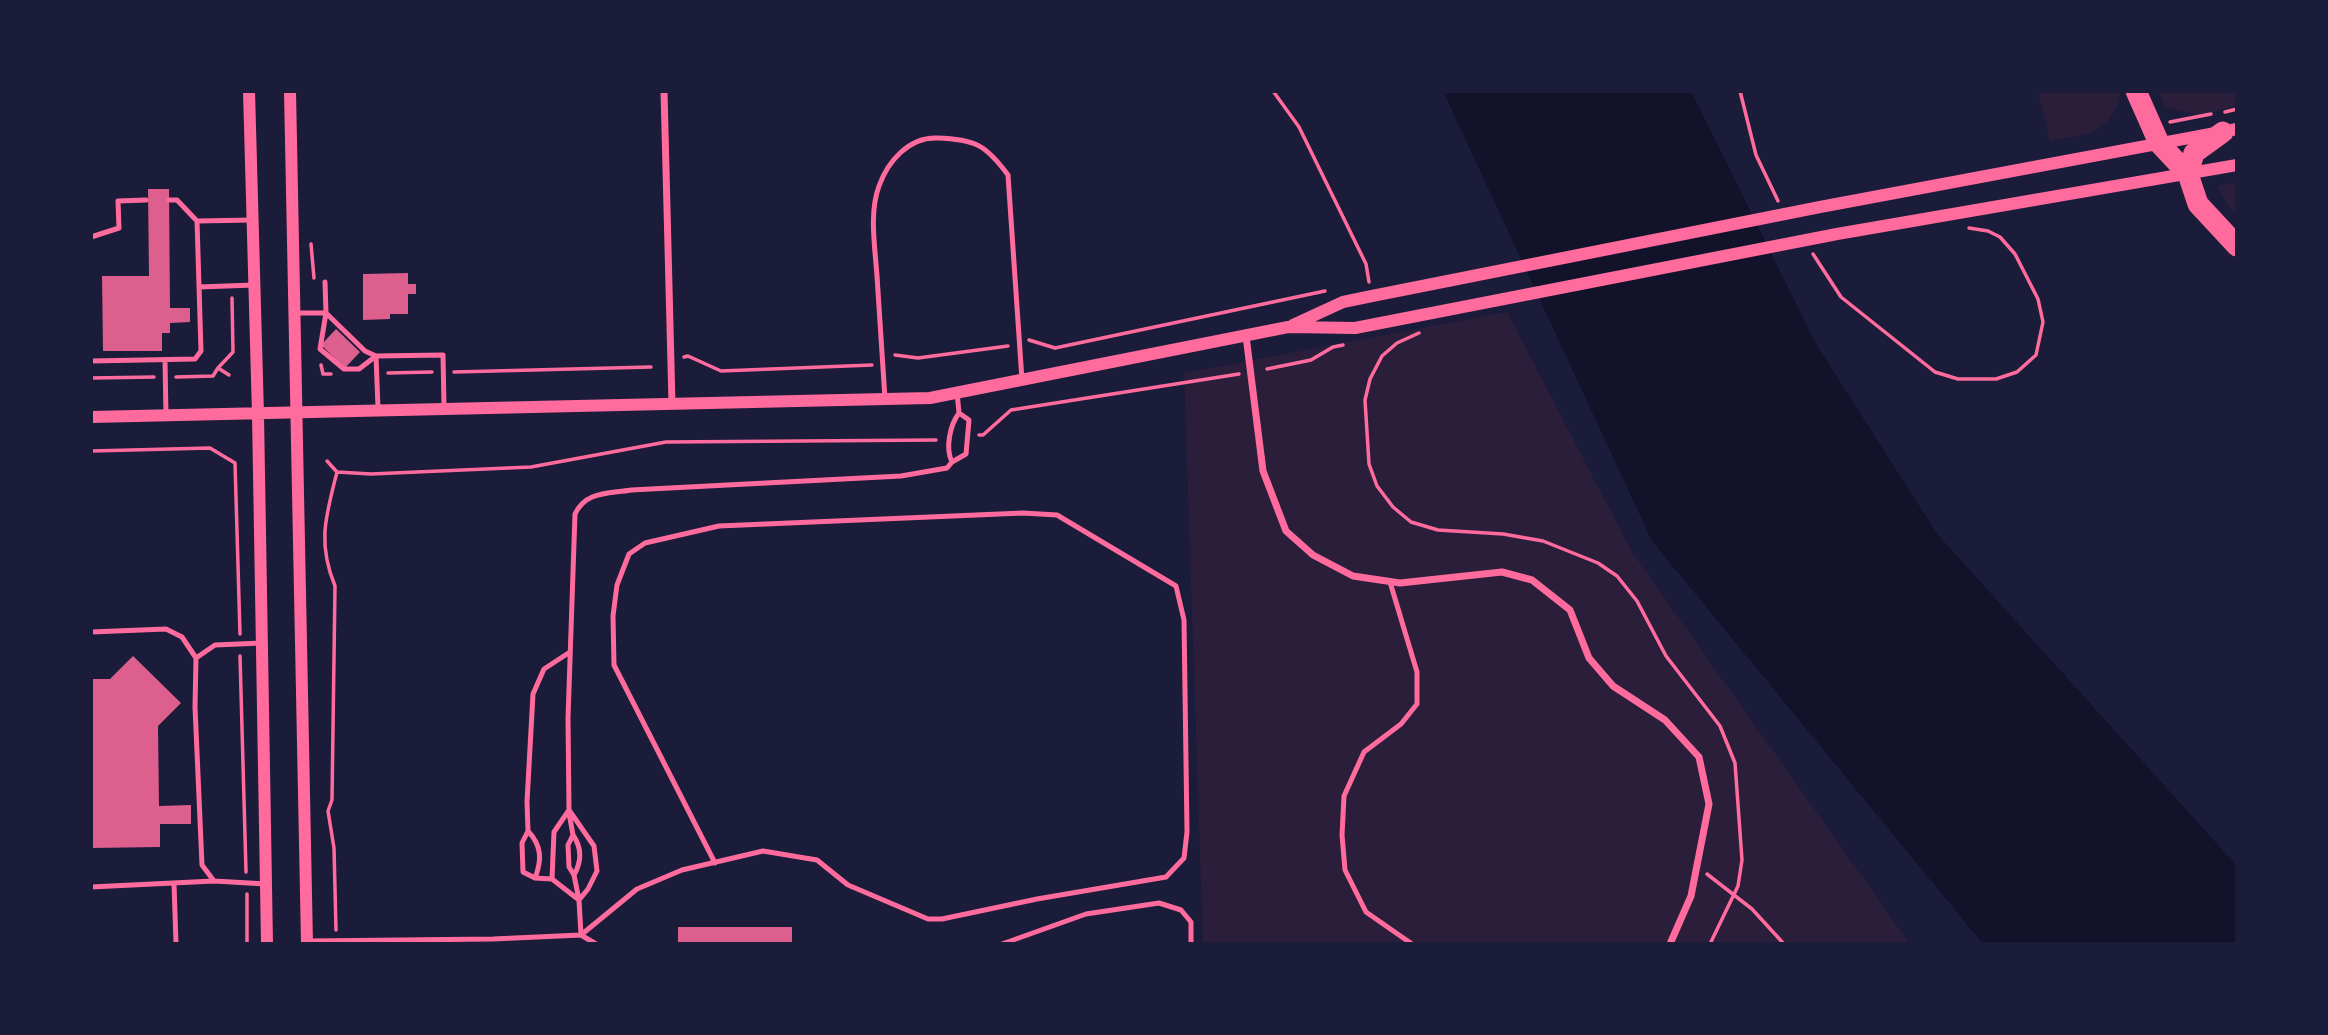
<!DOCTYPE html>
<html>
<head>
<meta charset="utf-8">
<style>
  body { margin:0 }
  #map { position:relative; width:2328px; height:1035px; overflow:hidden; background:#1b1b3a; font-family:Inter,sans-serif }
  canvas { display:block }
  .frame { position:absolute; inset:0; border:93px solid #1b1b3a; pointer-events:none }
</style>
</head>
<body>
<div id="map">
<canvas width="2328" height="1035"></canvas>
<div class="frame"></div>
</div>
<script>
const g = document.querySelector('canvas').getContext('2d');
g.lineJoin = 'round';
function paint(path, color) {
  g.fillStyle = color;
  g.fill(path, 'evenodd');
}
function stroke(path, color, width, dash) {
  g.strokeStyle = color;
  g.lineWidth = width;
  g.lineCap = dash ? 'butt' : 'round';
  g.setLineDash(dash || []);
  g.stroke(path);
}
const green = new Path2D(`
  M2038,91H2118C2120,98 2119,101 2116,107C2105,136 2077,136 2050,140Z
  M2158,91H2237V106L2199,115L2165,107Z
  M2237,182V217L2226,203L2217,186Z
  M1507,312L1632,552L1910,944H1203L1184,373Z`);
const water = new Path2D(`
  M1443,91H1691L1816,344L1937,534L2237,866V944H1983L1652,541Z`);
const building = new Path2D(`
  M148,189H169L170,308H190V322L170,323V333H162V351H103L102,276H149Z
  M408,273V284H416V294H408V314H390V319L363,320V274Z
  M336,329L360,352L345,368L321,345Z
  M133,656L181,703L158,726L159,806L191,805V824H160V847L91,848V679H110Z
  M678,927H792V944H678Z`);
const path = new Path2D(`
  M1273,91L1299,127L1366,264L1369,282
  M1740,91L1756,155L1778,201
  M2225,112L2237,109
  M2170,122L2211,114
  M311,244L314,278
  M1813,254L1841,297L1935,372L1958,379H1996L2017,372L2036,355L2043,322L2038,299L2015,254L2000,237L1988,231L1969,228
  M1419,333L1397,343L1382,356L1370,379L1365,400L1369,464L1377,486L1393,507L1411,522L1438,530L1503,534L1543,541L1598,563L1617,576L1637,601L1666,656L1720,726L1735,763L1742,860L1738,886L1710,944
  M1029,340L1055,348L1325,291
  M895,355L918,358L1008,346
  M684,357L688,356L721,371L872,365
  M321,365L323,374H331
  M1267,369L1311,360L1333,347L1343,345
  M454,372L651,367
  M388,373L432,372
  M229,375L218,368L233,352L232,298
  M176,377L213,376L218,368
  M91,378L154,377
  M979,435H983L1011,410L1239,374
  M91,451L210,448L235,463L240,634
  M327,461L337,472L371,474L531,467L666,442L936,440
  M240,656L246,872
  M1707,874L1752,909L1784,944
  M247,894V944
  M336,930L334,848L328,811L332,800L335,586C317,542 326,516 337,472`);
const service = new Path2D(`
  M197,221L253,220
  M91,237L119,228L118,201L146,200
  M199,287L254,285
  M294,313H326L325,282
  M326,313L365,351L376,356L359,369H344L320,349Z
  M165,360L166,416
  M91,361L195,359L201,351L197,221L177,200H169
  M885,399C882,358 880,317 877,276C875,247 869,213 879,186C888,161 909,137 937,138C975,139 986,145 1008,175L1022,380
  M378,408L376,356L443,355L444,407
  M952,462C945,448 950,425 959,413
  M1390,582L1417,672V704L1401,724L1364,752L1344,796L1342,835L1345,870L1366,912L1412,944
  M91,632L166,629L182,637L196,658
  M262,643L215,645L196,658L195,707L202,865L214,881L266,884
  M569,810L554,832L552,879L579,900
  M569,813L573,835L568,845L569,867L574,875L579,900
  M528,831C542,846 542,860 535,878
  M573,835C582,848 582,861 574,875
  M552,879L535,878L523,872L522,843L528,831L527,802L533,694L544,669L570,652
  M174,883L176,944
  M91,887L214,881
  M581,935L637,889L682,870L763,851L817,860L848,885L928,919H942L1037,899L1166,877L1184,858L1187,832L1184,620L1176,586L1057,515L1023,513L719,526L645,543L629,554L617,585L613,616L614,665L715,863
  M581,935L579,900L588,889L597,871L594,846L569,810L568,718L575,514C586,491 608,494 631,490L901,476L947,468L952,462L966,454L969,420L959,413L957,392
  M308,941L493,939L581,935L596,944
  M1002,944L1086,914L1159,903L1181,910L1191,922V944`);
const minor = new Path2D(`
  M664,91L672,404
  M1246,336L1263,471L1286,531L1313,555L1353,576L1400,583L1502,572L1532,580L1570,610L1589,658L1613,686L1665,720L1699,757L1709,804L1691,896L1670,944`);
const tertiary = new Path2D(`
  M249,91L258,415L267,944
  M290,91L307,944
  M1293,325L1343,302L1372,296L1820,207L2237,129
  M91,417L930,398L1288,327L1355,328L1837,234L2237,165`);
const motorway = new Path2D(`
  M2136,91L2159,143L2188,174L2198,204L2237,246
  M2188,174L2194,153L2223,132`);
paint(green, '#2a1e3b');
paint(water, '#12122b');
paint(building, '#dd5f8e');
stroke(path, '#ff6b9d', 3.5);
stroke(service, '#ff6b9d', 5);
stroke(minor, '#ff6b9d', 7);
stroke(tertiary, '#ff6b9d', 12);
stroke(motorway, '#ff6b9d', 21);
</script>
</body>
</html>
